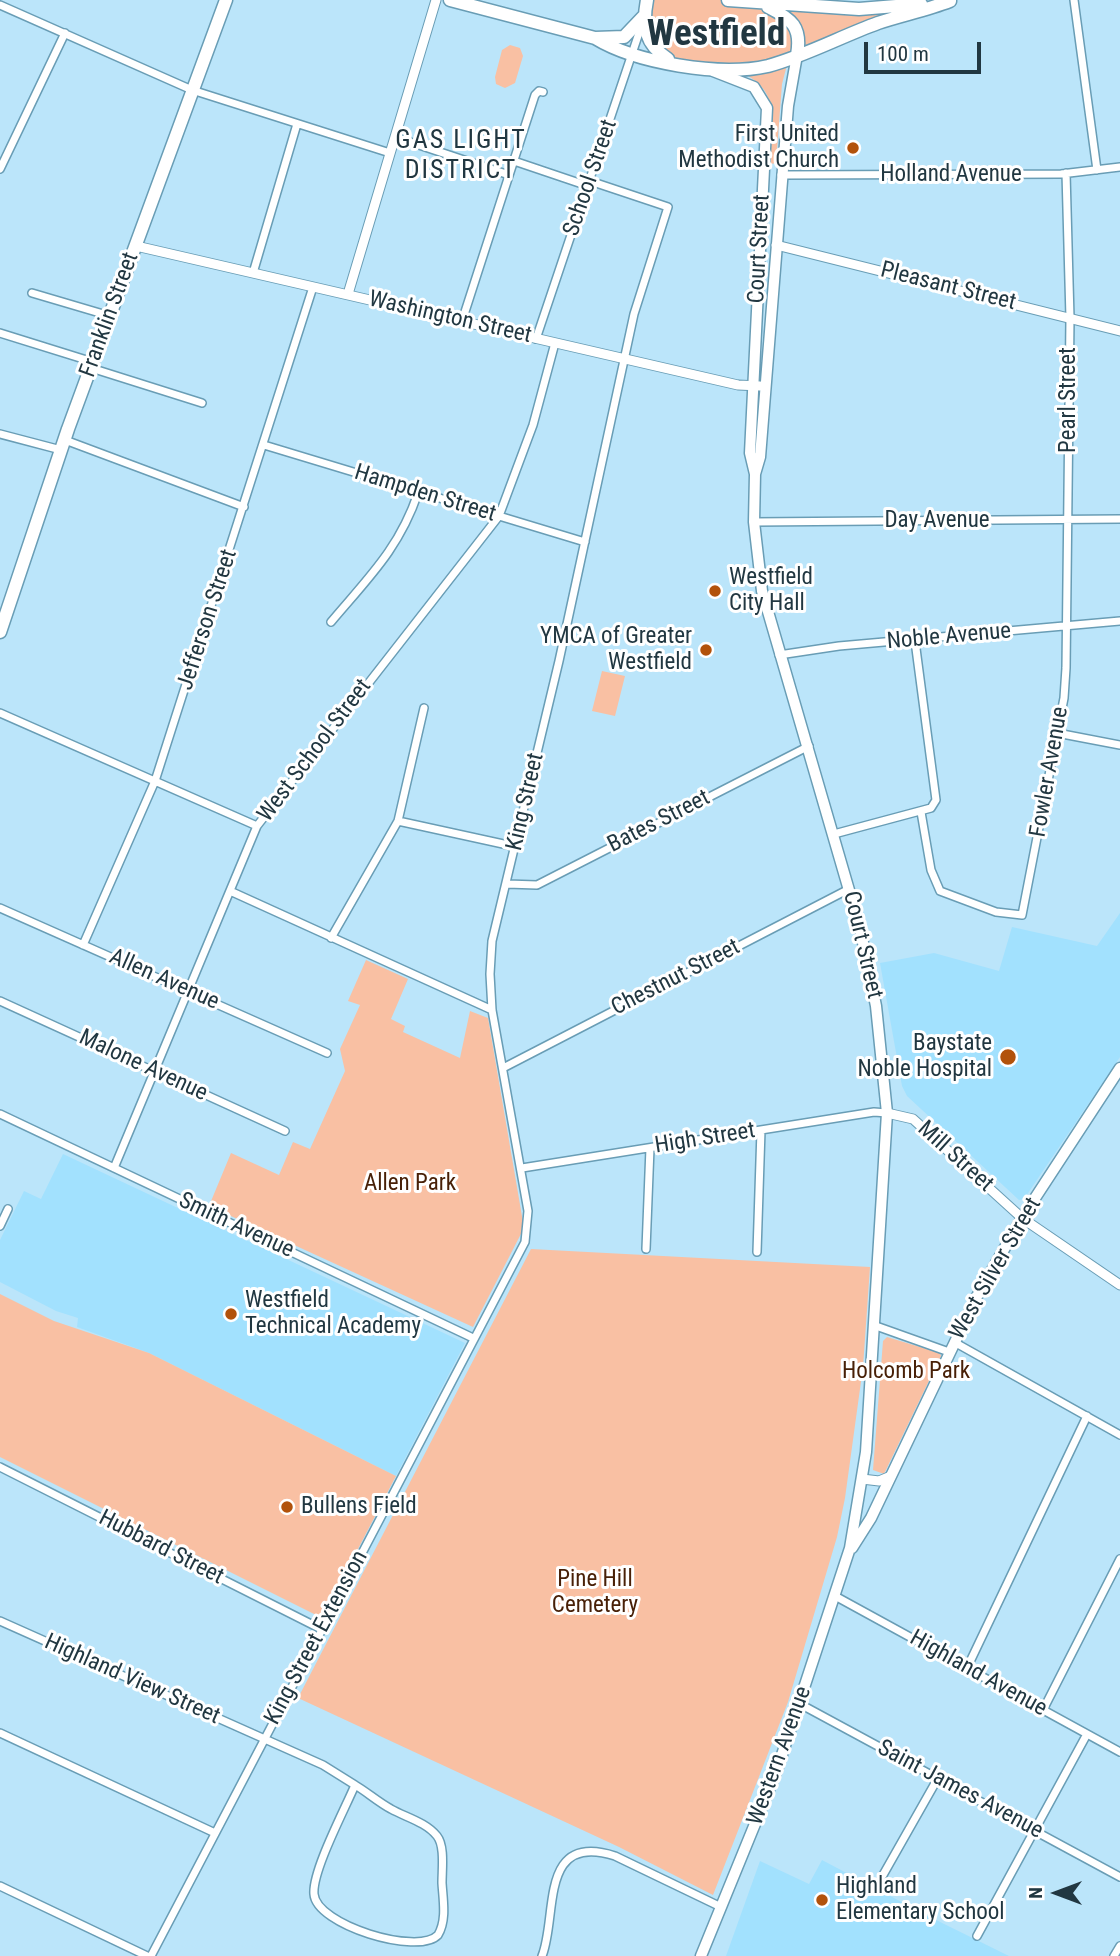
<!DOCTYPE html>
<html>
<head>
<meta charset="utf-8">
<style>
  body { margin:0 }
  #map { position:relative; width:1120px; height:1956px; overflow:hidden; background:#bbe5fa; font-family:"Roboto Condensed",sans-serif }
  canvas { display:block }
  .north { position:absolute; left:1022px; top:1858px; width:70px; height:70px; -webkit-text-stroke:5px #fff; paint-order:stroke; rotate:270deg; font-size:19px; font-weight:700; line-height:28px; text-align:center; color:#213741 }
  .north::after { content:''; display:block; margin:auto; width:24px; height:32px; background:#213741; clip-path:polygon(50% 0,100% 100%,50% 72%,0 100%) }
  .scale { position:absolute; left:864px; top:42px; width:117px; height:32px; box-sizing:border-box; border:4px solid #213741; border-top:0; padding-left:9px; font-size:21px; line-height:24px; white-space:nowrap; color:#213741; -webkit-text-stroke:5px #fff; paint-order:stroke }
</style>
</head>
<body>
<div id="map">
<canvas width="1120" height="1956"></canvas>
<div class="north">N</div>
<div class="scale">100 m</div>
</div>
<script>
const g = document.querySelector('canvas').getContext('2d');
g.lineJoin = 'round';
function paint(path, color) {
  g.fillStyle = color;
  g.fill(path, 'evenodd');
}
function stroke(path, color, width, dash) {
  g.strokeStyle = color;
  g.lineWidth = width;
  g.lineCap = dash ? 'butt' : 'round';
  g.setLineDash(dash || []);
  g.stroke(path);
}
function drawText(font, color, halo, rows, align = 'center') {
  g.font = font + ' "Roboto Condensed",sans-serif';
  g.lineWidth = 6;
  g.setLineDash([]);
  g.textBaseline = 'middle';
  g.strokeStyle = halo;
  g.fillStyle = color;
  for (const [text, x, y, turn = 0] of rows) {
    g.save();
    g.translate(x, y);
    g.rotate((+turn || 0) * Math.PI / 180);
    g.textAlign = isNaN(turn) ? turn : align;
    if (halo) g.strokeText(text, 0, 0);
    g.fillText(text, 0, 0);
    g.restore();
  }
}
const built = new Path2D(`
  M1120,913V1057L1024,1199L1019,1200L907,1096L902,1086L880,963L934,953L999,971L1012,927L1097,946Z
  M63,1154L465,1343L396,1476L149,1353L77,1327L78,1318L56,1311L0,1282V1240L24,1191L41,1199Z
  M822,1860L928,1916L1009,1956H726L760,1861L809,1884Z`);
const green = new Path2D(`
  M647,0H728L880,8L881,23L766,66L674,63L649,42Z
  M510,45L520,48L523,56L515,83L505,88L496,84L495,77L502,50Z
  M787,65L782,84L776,163L771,164C767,131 784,96 748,76Z
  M602,671L625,676L615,716L592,711Z
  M366,960L408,979L391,1019L405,1026L403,1032L460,1058L470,1011L488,1018L524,1228L473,1327L209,1206L231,1153L279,1175L293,1142L310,1149L345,1071L340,1049L360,1005L348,1001Z
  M531,1249L870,1267L863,1367L845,1498L837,1537L788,1702L713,1895L619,1847L298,1698Z
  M0,1294L54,1321L149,1353L396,1476L322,1618L0,1457Z
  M887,1337L940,1353L941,1356L884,1474L873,1470L883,1341Z`);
const minor = new Path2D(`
  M1074,0L1097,170
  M0,5L192,90L390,153
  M395,137L509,175
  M514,161L588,186
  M0,169L65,33
  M781,175L1061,174L1120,167
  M253,273L297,124
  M32,293L110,316
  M462,321L535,95L539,91L543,92
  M0,333L93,362
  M536,339L642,24
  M91,368L202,403
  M0,434L61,450
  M65,440L244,507
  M264,445L585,542
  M754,522L1120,519
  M331,622C368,578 399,549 418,493
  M779,655L839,646L1120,621
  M0,713L257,826
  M1057,733L1120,745
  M921,812L931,870L940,891L996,912L1022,915L1064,698L1066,668L1070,318L1066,173
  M398,821L517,847
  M834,834L931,808L936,800L915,641
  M507,884L537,885L809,746
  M230,891L492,1010
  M0,908L327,1053
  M331,938L398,821L424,708
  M83,945L155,781L313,287
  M0,1001L285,1131
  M503,1068L849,889
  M0,1114L473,1338
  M114,1168L257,826L499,516L533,425L555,343
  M522,1168L874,1112L887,1113
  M0,1226L8,1209
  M646,1249L650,1148
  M757,1252L761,1130
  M876,1326L949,1352
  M954,1342L1120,1435
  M0,1467L321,1629
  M835,1596L1120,1752
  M0,1621L323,1765L355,1785C345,1809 312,1871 314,1894C316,1925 418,1956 438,1935C447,1920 443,1900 442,1883C442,1869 445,1846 437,1836C426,1822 405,1817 391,1809C378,1802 367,1792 355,1785
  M967,1668L1087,1416
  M800,1704L1120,1877
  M1043,1710L1120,1559
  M0,1733L215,1833
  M883,1875L938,1778
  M0,1886L147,1956
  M977,1936L1087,1734
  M151,1956L525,1242L528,1211L492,1010L490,974L492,941L559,661L634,314L668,207L590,181
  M542,1956C558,1917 538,1831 615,1856L721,1907
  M1114,1956L1120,1946`);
const tertiary = new Path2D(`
  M776,245L1120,331
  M136,246L738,385L760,386
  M348,294L436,0
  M887,1113L913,1119L1022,1218L1120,1285
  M862,1479L879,1481L891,1476`);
const secondary = new Path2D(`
  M755,474L760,457L788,106L797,55
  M852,1548L871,1518L976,1298L1022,1218L1120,1068
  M701,1956L777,1770L850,1548L866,1452L887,1113L876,1006L860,928L762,591L754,522L755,474L750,453L767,108L754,87L713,71`);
const primary = new Path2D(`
  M0,632L68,429L226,0`);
const trunk = new Path2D(`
  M450,0L595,38L624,37L644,16
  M647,0C642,26 645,44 668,59
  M728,0L859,9L921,4
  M768,7C792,19 802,27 797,55
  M595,38C636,63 720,77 768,66C805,56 842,36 878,23C902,15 927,10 950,1`);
const markers = [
  [853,148,7,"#b2520b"],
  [715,591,7,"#b2520b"],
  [706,650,7,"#b2520b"],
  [1008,1057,9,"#b2520b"],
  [231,1314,7,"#b2520b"],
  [287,1507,7,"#b2520b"],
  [822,1900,7,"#b2520b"]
];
const poiNames = [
  ["First United",839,135,"right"],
  ["Methodist Church",839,161,"right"],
  ["Westfield",729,578],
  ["City Hall",729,604],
  ["YMCA of Greater",692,637,"right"],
  ["Westfield",692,663,"right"],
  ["Baystate",992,1044,"right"],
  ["Noble Hospital",992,1070,"right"],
  ["Westfield",245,1301],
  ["Technical Academy",245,1327],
  ["Bullens Field",301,1507],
  ["Highland",836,1887],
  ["Elementary School",836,1913]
];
const streetNames = [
  ["Holland Avenue",951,175],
  ["School Street",591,178,-71],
  ["Court Street",760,249,-87],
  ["Pleasant Street",948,287,14],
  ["Franklin Street",110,315,-70],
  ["Washington Street",450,318,13],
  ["Pearl Street",1069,400,-90],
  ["Hampden Street",425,494,17],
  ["Day Avenue",937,521],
  ["Jefferson Street",208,620,-72],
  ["Noble Avenue",949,637,-5],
  ["West School Street",315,751,-53],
  ["Fowler Avenue",1050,772,-80],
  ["King Street",526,802,-77],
  ["Bates Street",659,822,-27],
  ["Court Street",862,945,77],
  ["Chestnut Street",676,978,-27],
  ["Allen Avenue",164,980,24],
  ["Malone Avenue",143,1066,25],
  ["High Street",705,1139,-9],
  ["Mill Street",955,1157,42],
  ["Smith Avenue",236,1226,25],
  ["West Silver Street",996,1269,-60],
  ["Hubbard Street",161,1548,27],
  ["King Street Extension",317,1638,-62],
  ["Highland Avenue",978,1674,29],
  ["Highland View Street",132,1680,24],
  ["Western Avenue",780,1756,-70],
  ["Saint James Avenue",960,1790,28]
];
const parkNames = [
  ["Allen Park",410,1184],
  ["Holcomb Park",906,1372],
  ["Pine Hill",595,1580],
  ["Cemetery",595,1606]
];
const quarterNames = [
  ["GAS LIGHT",461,141],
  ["DISTRICT",461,171]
];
const townNames = [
  ["Westfield",716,36]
];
paint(built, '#a2e1fe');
paint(green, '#f9c0a3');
stroke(minor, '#699db5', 10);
stroke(tertiary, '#699db5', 11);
stroke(secondary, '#699db5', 13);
stroke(primary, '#699db5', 15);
stroke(trunk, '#699db5', 15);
stroke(minor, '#fff', 7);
stroke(tertiary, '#fff', 9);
stroke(secondary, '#fff', 10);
stroke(primary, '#fff', 12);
stroke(trunk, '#fff', 12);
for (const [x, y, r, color] of markers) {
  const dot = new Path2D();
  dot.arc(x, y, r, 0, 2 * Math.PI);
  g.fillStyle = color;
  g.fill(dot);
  stroke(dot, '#fff', 2.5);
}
drawText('23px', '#213741', '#fff', poiNames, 'left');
drawText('23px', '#213741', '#fff', streetNames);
drawText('23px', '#482007', '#fff', parkNames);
g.letterSpacing = '2px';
drawText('26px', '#213741', '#fff', quarterNames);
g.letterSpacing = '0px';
drawText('bold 37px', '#213741', '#fff', townNames);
</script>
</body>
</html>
